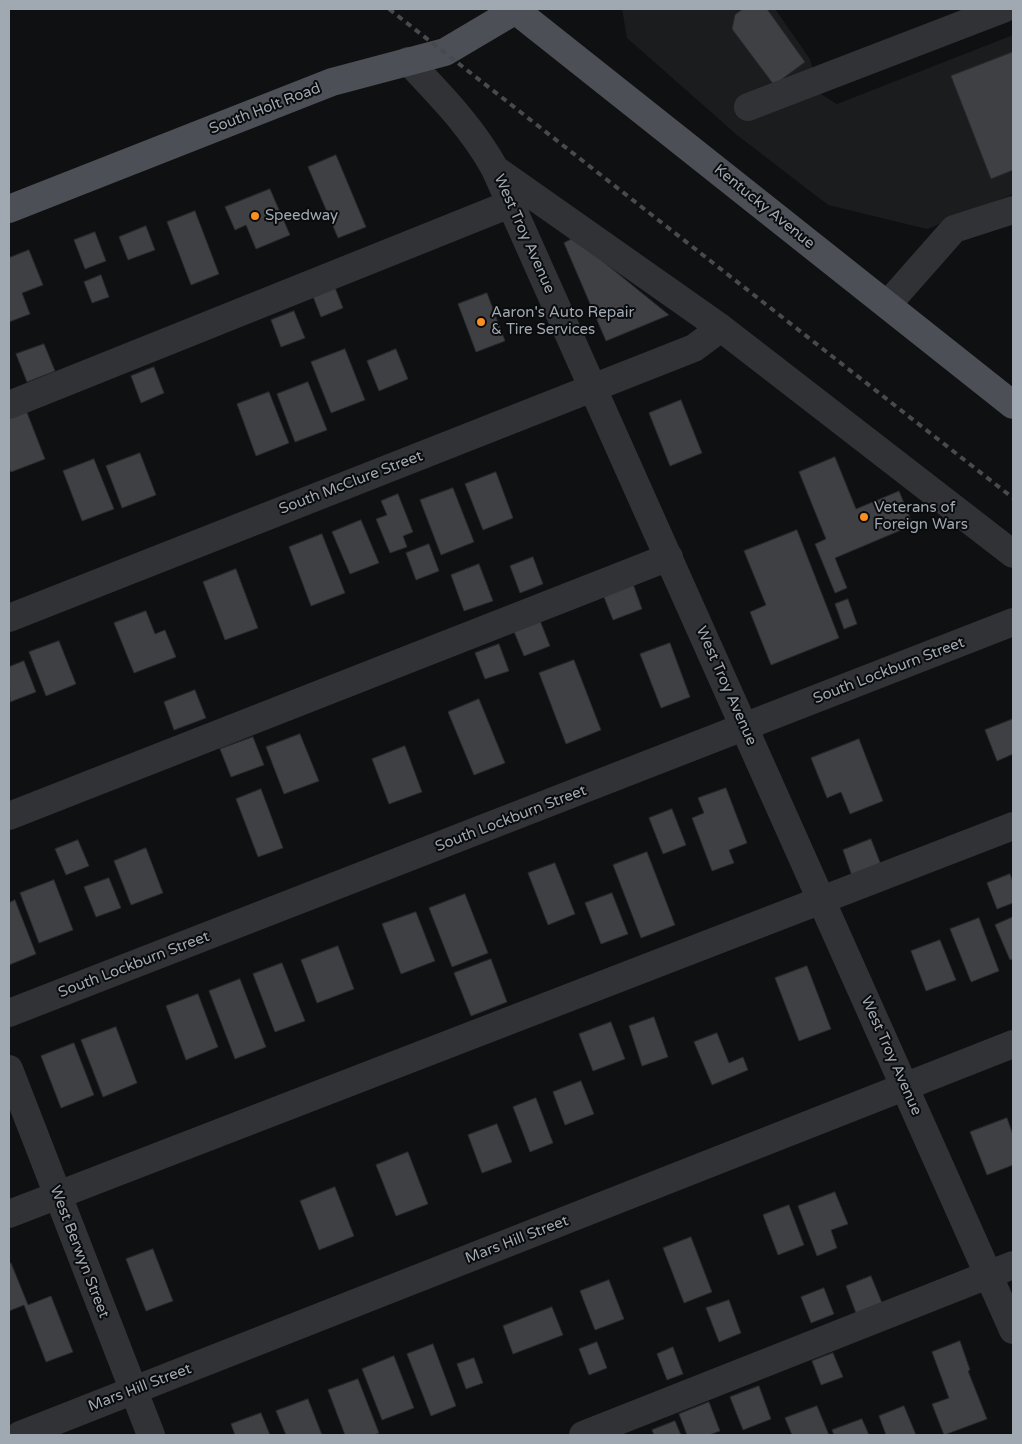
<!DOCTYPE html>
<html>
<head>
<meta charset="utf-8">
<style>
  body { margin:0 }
  #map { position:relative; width:1022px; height:1444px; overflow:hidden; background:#0f1011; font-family:"Varela Round",sans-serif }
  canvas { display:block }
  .frame { position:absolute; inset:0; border:10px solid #a0a8b2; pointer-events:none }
</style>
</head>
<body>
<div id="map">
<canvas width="1022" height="1444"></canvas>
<div class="frame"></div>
</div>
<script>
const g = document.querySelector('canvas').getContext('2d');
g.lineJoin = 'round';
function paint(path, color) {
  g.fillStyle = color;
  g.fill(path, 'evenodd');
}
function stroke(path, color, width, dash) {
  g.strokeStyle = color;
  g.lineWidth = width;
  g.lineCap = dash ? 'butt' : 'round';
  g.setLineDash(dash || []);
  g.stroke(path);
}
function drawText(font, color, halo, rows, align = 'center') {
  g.font = font + ' "Varela Round",sans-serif';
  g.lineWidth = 4;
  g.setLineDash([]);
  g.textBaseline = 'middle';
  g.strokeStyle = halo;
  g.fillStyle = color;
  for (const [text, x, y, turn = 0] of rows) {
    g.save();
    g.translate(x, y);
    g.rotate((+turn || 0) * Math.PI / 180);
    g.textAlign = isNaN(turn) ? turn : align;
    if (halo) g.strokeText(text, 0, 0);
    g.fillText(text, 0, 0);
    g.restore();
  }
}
const built = new Path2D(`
  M622,9H775L810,59L819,93L837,104L1013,35V194L927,229L828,205L737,135L627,38Z`);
const building = new Path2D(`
  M743,9H767L805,62L774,85L732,29L735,15Z
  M1013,52V170L991,179L951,76Z
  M336,155L366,227L338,238L308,167Z
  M270,189L290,235L256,249L246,225L235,230L225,207Z
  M195,211L219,274L191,285L167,222Z
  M146,226L155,250L128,260L119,237Z
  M95,232L106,261L85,269L74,240Z
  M574,238L669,315L606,341L564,243Z
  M29,250L43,285L22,293L30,314L9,322V258Z
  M101,275L109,297L92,303L84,282Z
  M334,285L343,308L321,317L312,294Z
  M487,293L505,341L476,352L458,304Z
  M294,311L305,338L281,347L271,320Z
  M44,344L55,371L27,382L16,354Z
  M345,349L365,400L331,413L311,362Z
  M396,349L408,379L379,391L367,361Z
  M154,367L164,393L141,403L131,376Z
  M308,382L327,430L295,442L277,394Z
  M269,392L289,443L256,456L237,404Z
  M681,400L702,453L670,466L649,413Z
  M26,410L45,459L11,472L9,468V416Z
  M140,453L156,495L122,508L106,466Z
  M835,457L856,509L899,491L913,525L835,558L847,588L835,593L815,544L826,539L799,472Z
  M94,459L114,509L82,521L63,471Z
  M496,472L513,518L483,530L465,484Z
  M453,488L474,542L441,555L420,500Z
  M398,494L413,532L403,536L407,547L390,553L376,519L387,515L381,501Z
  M361,520L379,563L350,574L332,532Z
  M797,530L839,638L771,665L750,612L766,605L744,551Z
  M322,534L345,593L311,606L289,547Z
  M429,544L439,571L416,580L406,553Z
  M533,557L543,584L520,593L510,566Z
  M479,564L493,601L464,611L451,575Z
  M236,569L258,628L225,640L203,582Z
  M632,581L642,609L613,620L602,592Z
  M848,599L857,624L844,629L835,604Z
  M146,611L155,634L165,630L176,657L134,673L114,623Z
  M539,618L550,646L524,656L513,629Z
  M59,641L76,684L46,696L29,652Z
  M670,643L690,697L661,708L640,654Z
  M499,644L509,671L485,679L475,653Z
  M574,660L601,730L566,744L539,673Z
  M24,661L36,692L10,702L9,667Z
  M195,690L206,718L174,730L164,702Z
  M479,699L505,763L474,775L448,712Z
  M1013,719V754L997,761L985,730Z
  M300,734L319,781L284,794L266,747Z
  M253,737L264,765L231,777L220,749Z
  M859,739L883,801L850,814L841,792L827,798L811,758Z
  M405,746L422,792L389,804L372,759Z
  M726,788L747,843L729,850L734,863L712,871L692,818L704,813L698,798Z
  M261,789L283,848L258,857L236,799Z
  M672,809L686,845L663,854L649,818Z
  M871,839L881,865L852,876L843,850Z
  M78,840L89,866L66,875L55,849Z
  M146,848L163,893L131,905L114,861Z
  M647,852L675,925L641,938L613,865Z
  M555,863L575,914L548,925L528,873Z
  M1010,874L1013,882V903L997,909L987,883Z
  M109,878L121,908L96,917L84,887Z
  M54,880L73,930L39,943L20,893Z
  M612,893L628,934L601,944L585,903Z
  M465,894L488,953L452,967L429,908Z
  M15,900L36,954L9,965V903Z
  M416,912L435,961L401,974L382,924Z
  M1013,917V959L1010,960L995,925Z
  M979,918L999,971L971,982L950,929Z
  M940,940L956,980L926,991L911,951Z
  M338,946L354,989L317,1003L301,960Z
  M491,959L507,1002L471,1016L454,973Z
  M282,963L305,1021L275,1032L253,974Z
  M807,966L831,1029L799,1041L775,978Z
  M240,979L266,1047L235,1059L209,991Z
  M198,994L218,1047L186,1060L166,1006Z
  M654,1017L668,1057L642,1066L629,1026Z
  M611,1022L625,1059L593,1071L579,1034Z
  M116,1027L137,1083L103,1097L81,1040Z
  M717,1033L729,1063L743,1057L748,1070L712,1085L694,1042Z
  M74,1043L94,1095L61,1108L41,1056Z
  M581,1081L594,1114L565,1125L553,1092Z
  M536,1098L553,1143L530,1152L513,1107Z
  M1007,1118L1013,1135V1165L987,1175L970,1132Z
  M497,1124L512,1162L482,1173L468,1135Z
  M408,1152L428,1204L396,1216L376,1165Z
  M335,1187L354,1236L319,1250L300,1201Z
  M835,1192L848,1224L831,1230L837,1248L817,1256L798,1206Z
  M789,1205L804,1245L778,1255L763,1215Z
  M691,1237L712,1292L684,1303L663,1248Z
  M153,1249L173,1301L146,1311L126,1259Z
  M11,1263L28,1305L51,1296L73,1352L46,1362L24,1305L9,1311V1264Z
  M871,1276L882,1303L856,1313L846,1286Z
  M609,1280L624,1319L595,1330L580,1291Z
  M824,1288L834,1314L811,1323L801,1297Z
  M729,1300L741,1333L719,1342L706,1308Z
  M552,1307L563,1335L513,1354L503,1326Z
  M960,1341L970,1370L968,1371L987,1419L944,1435L932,1404L949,1398L932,1352Z
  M597,1342L607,1368L589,1375L579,1349Z
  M433,1344L456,1406L431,1416L407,1354Z
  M673,1347L683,1374L667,1380L657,1354Z
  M833,1353L843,1377L821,1385L812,1361Z
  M394,1356L414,1408L382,1420L362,1369Z
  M474,1358L483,1383L466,1389L457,1364Z
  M358,1379L379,1433L373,1435H345L328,1390Z
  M759,1386L771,1419L743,1430L730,1397Z
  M308,1399L322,1435H286L276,1411Z
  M709,1402L720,1431L709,1435H687L679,1414Z
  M817,1406L829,1435H792L785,1418Z
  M904,1406L916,1435H886L879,1416Z
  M261,1413L270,1435H235L231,1424Z
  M862,1419L869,1435H834L832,1430Z
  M675,1421L681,1435H654L652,1430Z`);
const minor = new Path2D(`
  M408,61C440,95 472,127 495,169L1013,1330
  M748,107L1003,9
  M495,169L721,328L1013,554
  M887,305L954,229L1013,210
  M9,405L510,204
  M9,618L694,348L721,328
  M9,816L669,557
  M9,1013L1013,622
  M9,1069L151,1435
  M9,1214L1013,826
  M20,1435L1013,1044
  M583,1435L1013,1265`);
const major = new Path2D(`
  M514,9L1013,405
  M9,209L332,82L445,52L516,10`);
const rail = new Path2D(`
  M389,9L1013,498`);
const markers = [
  [255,216,5,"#f88f20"],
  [481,322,5,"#f88f20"],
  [864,517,5,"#f88f20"]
];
const streetNames = [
  ["South Holt Road",265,109,-21],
  ["Kentucky Avenue",764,207,39],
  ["West Troy Avenue",524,234,66],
  ["South McClure Street",351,483,-21],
  ["South Lockburn Street",889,671,-21],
  ["West Troy Avenue",726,686,66],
  ["South Lockburn Street",511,819,-21],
  ["South Lockburn Street",134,965,-21],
  ["West Troy Avenue",891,1056,66],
  ["Mars Hill Street",517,1240,-21],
  ["West Berwyn Street",79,1252,69],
  ["Mars Hill Street",140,1388,-21]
];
const poiNames = [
  ["Speedway",265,216],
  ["Aaron's Auto Repair",491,313],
  ["& Tire Services",491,330],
  ["Veterans of",874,508],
  ["Foreign Wars",874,525]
];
paint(built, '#1b1c1e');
paint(building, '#3e4044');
stroke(building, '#292a2d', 1);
stroke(minor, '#303236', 28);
stroke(major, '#4c4f55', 28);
stroke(rail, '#474a4f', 4, [6, 5]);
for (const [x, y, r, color] of markers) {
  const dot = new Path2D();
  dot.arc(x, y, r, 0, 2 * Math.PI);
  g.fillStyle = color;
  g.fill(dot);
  stroke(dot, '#0a0b0c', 2);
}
drawText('15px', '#a0a8b2', '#0a0b0c', streetNames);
drawText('15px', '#a0a8b2', '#0a0b0c', poiNames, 'left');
</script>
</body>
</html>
